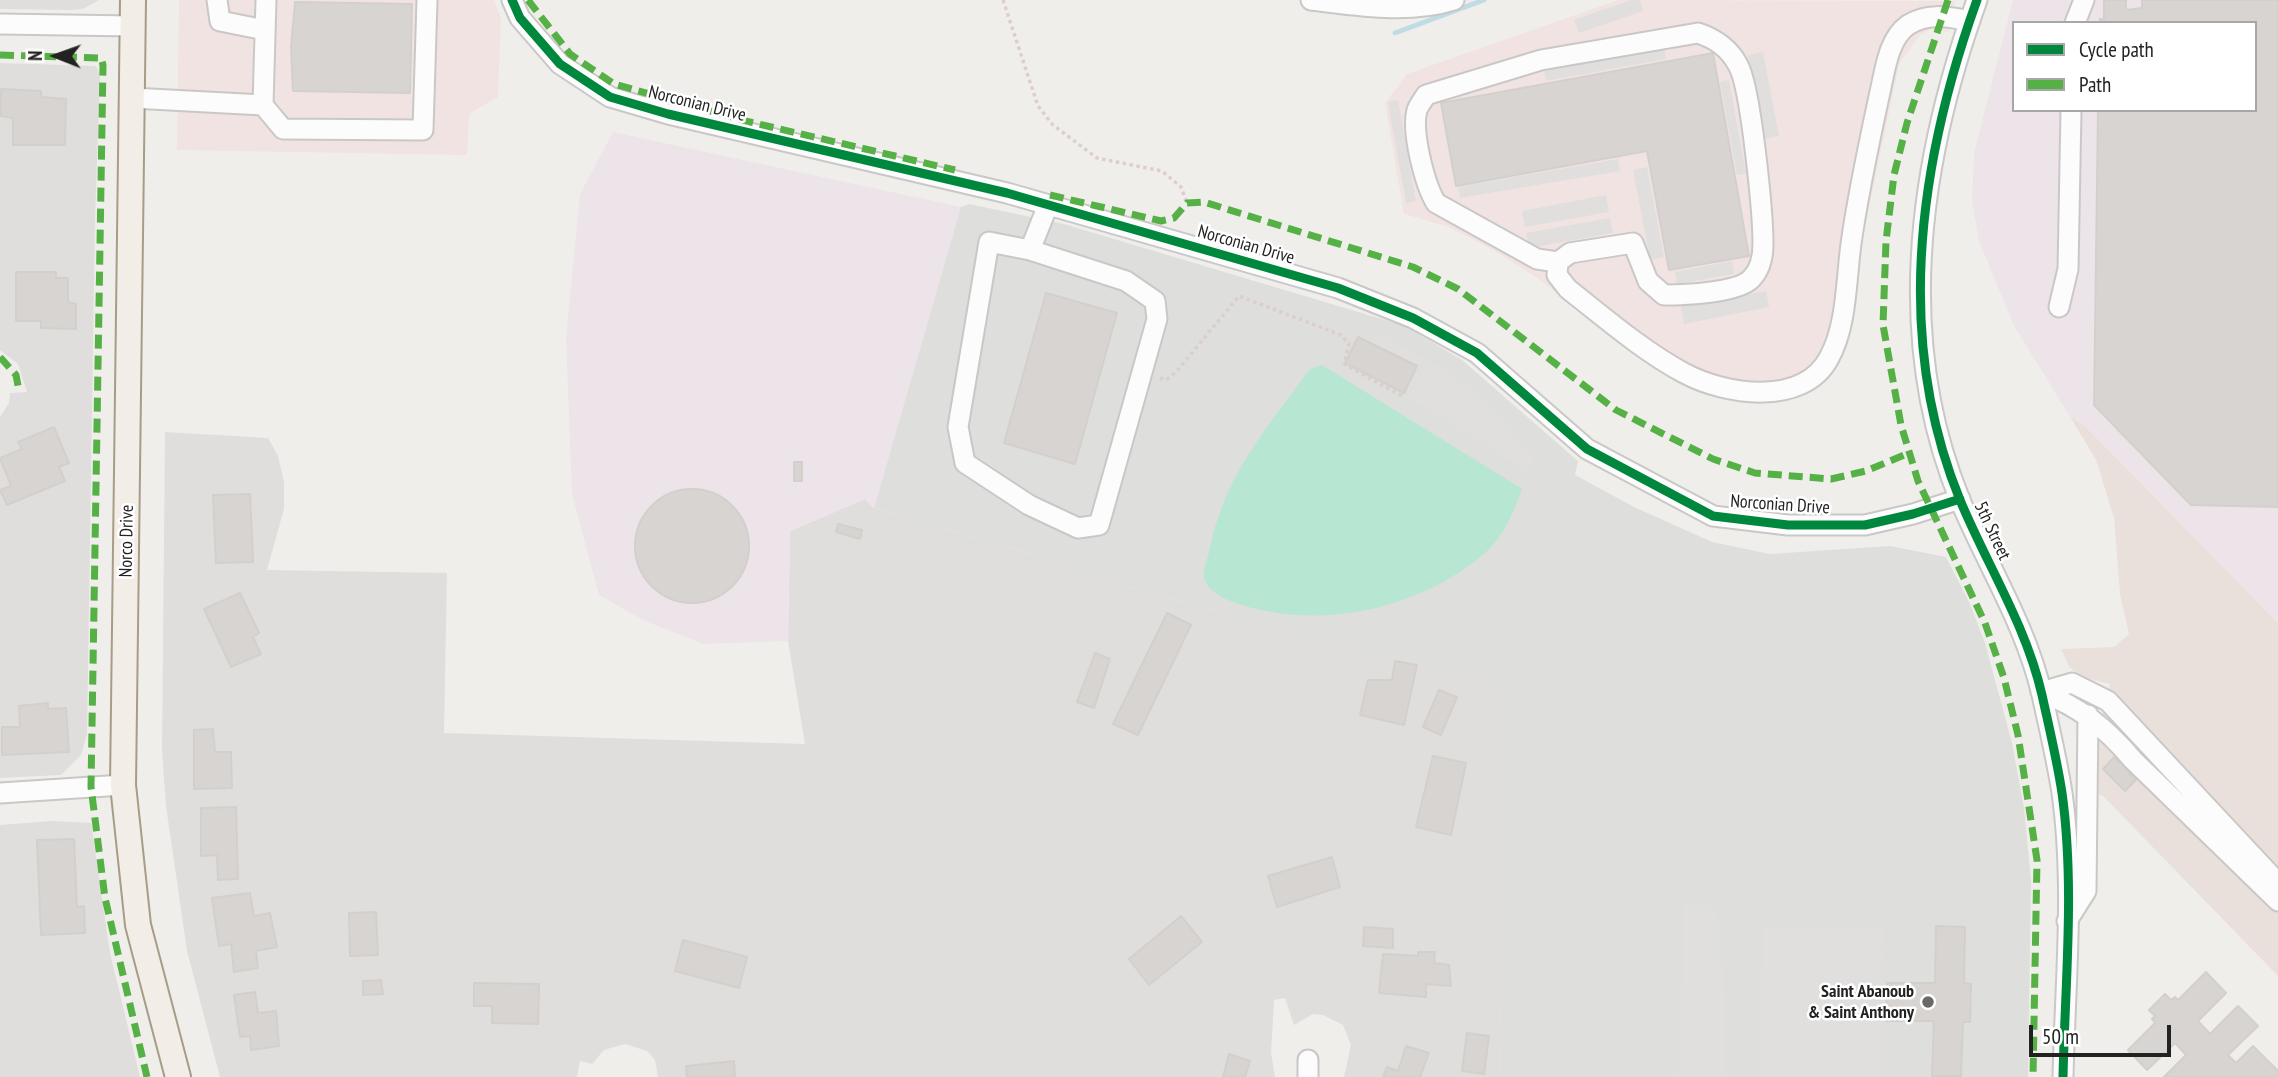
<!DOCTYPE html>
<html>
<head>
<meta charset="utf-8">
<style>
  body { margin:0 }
  #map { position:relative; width:2278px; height:1077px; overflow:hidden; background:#f0eeeb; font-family:"PT Sans Narrow",sans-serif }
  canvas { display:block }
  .legend { position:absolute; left:2012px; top:21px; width:245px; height:91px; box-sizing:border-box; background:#fff; border:2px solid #a7a7a7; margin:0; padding:9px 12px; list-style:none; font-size:21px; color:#222 }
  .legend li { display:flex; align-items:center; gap:14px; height:35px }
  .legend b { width:35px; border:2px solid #a7a7a7 }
  .north { position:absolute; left:21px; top:21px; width:70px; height:70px; -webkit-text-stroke:5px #fff; paint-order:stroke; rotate:271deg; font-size:19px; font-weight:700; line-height:28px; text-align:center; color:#222 }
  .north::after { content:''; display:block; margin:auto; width:24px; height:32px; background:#222; clip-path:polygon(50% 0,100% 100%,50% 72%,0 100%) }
  .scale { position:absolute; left:2029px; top:1025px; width:142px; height:32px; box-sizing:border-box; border:4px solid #222; border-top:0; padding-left:9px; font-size:21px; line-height:24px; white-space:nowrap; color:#222; -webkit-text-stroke:5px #fff; paint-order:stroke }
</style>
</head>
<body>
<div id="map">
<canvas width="2278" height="1077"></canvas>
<ul class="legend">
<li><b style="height:9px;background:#00873e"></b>Cycle path</li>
<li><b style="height:9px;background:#55b145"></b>Path</li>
</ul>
<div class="north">N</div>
<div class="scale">50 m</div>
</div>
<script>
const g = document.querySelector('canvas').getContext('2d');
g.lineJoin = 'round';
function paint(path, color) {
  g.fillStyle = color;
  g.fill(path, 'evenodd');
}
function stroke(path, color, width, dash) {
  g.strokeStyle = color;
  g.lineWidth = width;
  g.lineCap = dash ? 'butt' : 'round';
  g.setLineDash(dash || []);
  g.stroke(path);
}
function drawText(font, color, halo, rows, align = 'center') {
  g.font = font + ' "PT Sans Narrow",sans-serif';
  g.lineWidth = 5;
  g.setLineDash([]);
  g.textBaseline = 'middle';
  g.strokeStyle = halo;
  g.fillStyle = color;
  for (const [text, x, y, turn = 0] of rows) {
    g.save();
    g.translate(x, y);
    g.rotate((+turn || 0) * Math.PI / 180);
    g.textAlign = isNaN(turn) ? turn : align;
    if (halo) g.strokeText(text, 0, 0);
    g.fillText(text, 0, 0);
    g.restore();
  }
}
const residential = new Path2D(`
  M0,0H99L83,9L70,10L0,9Z
  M0,63L96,66L100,75L95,219L87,734L81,755L61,775L0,778V417L9,403L10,393L27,392L18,364L0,350Z
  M165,432L268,438L278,456L284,482V509L267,570L447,573L444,733L805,744L788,641L790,531L865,499L874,508L1065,564L1142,591L1509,685L1499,1077H1344L1351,1045L1343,1025L1323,1015L1313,1014L1294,1025L1285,998L1274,1000L1271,1052L1275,1077H658L655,1060L647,1051L625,1044L604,1050L592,1064L580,1061L577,1077H220L187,951L166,806L162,751Z
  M52,821L91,823L110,953L140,1077H0V825Z`);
const commercial = new Path2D(`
  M179,0H494L501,18L498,97L469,114L467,155L177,150Z
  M1618,0L1955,1L1948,32L1932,29L1920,35L1899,64L1861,246L1852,321L1842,356L1824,379L1805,392L1783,400L1758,403L1721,395L1597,324L1537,278L1497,252L1449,227L1404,214L1385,103L1407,74Z`);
const industrial = new Path2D(`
  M2013,0H2278V623L2086,427L2069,415L2014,326L1979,241L1972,201L1974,153ZM2014,23H2255V110H2014Z
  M613,132L961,207L874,508L865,499L790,531L788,641L703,644L645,621L599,595L572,494L566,337L580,194Z`);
const religious = new Path2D(`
  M969,204L1064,224L1405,326L1462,360L1578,461L1575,475L1634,507L1712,542L1770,554L1890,546L1946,557L1970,604L1985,643L2012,743L2024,808L2031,880L2028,1077H1499L1508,685L1142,591L1065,564L874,508L961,207Z`);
const military = new Path2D(`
  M2069,415L2086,427L2278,623V976L2103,796L2094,792L2095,746L2110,684L2085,678L2070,668L2061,649L2114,647L2129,634L2120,594L2114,518L2096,460Z`);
const pitch = new Path2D(`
  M1322,365L1522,489C1513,512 1505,535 1486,552C1421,609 1323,630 1242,605C1229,601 1208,593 1204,578C1203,571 1207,560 1209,552C1224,476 1266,429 1310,369Z`);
const parking = new Path2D(`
  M1631,0H1640L1643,11L1579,33L1574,20Z
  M1664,49L1666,59L1546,81L1544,71Z
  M1763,52L1779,136L1764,139L1748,55Z
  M1729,80L1746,174L1737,175L1720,82Z
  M1398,100L1416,201L1406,203L1388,102Z
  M1618,159L1620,171L1460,198L1458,187Z
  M1647,167L1664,257L1650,260L1633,170Z
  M1606,195L1609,212L1525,227L1522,211Z
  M1610,218L1613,233L1529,248L1526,233Z
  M1732,261L1734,274L1677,284L1675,272Z
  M1766,291L1769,307L1684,324L1681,307Z
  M1372,335L1384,336L1450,372L1486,400L1534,457L1529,475L1485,444L1407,397L1424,367L1370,341Z
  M1684,902L1717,907L1724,988V1077H1671L1681,1065Z
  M1763,926L1883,928L1882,1000H1865L1866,1006H1882L1881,1077H1761Z`);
const stream = new Path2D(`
  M1395,33L1484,0`);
const building = new Path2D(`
  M2104,0H2126V10L2142,8V0H2278V507L2191,505L2094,405L2098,110H2255V23H2099L2100,19H2104Z
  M295,2L412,4L410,93L293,91L291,47Z
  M1713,53L1749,256L1669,270L1647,151L1456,186L1441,103Z
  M1,89L41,91V97L66,99L65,145H13V118L1,116Z
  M16,272H56V278H68V302L76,304V329L41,328V321H16Z
  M1046,293L1117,313L1075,464L1004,443Z
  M1358,337L1417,366L1404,393L1345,363Z
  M54,427L69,463L59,467L65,481L7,505L0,490L11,486L0,458L22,449L18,442Z
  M794,462H802V481H794Z
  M635 546a57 57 0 1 1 114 0a57 57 0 1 1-114 0Z
  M250,494L253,562L216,563L213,495Z
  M838,524L862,530L860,539L836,532Z
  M240,593L259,633L253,637L261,654L231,667L204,609Z
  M1167,613L1191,625L1138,735L1113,724Z
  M1095,653L1110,659L1094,708L1077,702Z
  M1395,661L1417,665L1404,725L1360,715L1368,680H1392Z
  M1439,690L1457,697L1441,735L1423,727Z
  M48,703V709L66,708L69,752L2,755V727H20L19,706Z
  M213,729L215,752H231L232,788L194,789V730Z
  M2150,732L2161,743L2129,774L2136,780L2125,791L2103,769L2114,757L2120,763Z
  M1433,756L1466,763L1451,835L1416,827Z
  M236,807L238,879L218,880L217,855L201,856V808Z
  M74,839L77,907L84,906L85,933L41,935L37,840Z
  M1332,857L1340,887L1277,907L1268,876Z
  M250,893L254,916L270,913L277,947L256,951L258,968L234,972L231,944L219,946L212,898Z
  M376,912L378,955L350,956L349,913Z
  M1181,916L1202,942L1149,985L1129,959Z
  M1936,926L1965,927L1964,983L1971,984L1970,1022H1963L1961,1076H1932L1934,1021H1886L1887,983H1935Z
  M1364,927L1393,929V948L1363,946Z
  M683,940L747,957L739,988L675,971Z
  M1418,952H1435L1434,963L1449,965L1451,986L1426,984V997L1379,993L1383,954L1418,956Z
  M2206,972L2226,993L2198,1021L2210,1034L2238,1006L2258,1026L2228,1055L2236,1063L2253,1046L2278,1071V1077H2164L2186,1055L2175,1043L2147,1070L2128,1050L2155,1023L2152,1019L2155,1016L2149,1010L2165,994L2171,1000L2175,997L2178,1000Z
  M381,980L383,994L363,995V981Z
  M474,983L539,984L538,1024L492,1023V1006H474Z
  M255,992L258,1013L276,1011L279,1046L251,1050L250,1036L240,1037L234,995Z
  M1467,1033L1489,1036L1484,1074L1462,1071Z
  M1406,1046L1429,1053L1420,1077H1383L1387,1067L1398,1071Z
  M1229,1054L1250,1061L1245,1077H1223Z
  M734,1061L735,1077H687L686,1066Z`);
const path = new Path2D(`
  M1003,0L1038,106L1053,125L1097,158L1162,171L1181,187L1187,203
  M1160,378L1166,380L1177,371L1239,296L1341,335L1349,344L1344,364L1402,396`);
const minor = new Path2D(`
  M217,0L220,21L265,30
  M266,0L263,105L283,129L423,130L427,0
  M512,0L520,18L560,64L610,97L668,114L1007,193L1338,288L1413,318L1477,353L1587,449L1713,516L1788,525H1865L1913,514L1960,499
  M1311,0C1356,6 1410,14 1454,0
  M1977,0C1919,161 1893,337 1960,500C1987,565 2026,625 2042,695C2049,727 2057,760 2062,793C2075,886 2065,984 2063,1077
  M2075,23L2084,0
  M0,24L133,26
  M1698,33C1716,39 1729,48 1738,65C1751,87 1763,214 1763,244C1763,256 1760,270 1751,279C1737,293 1684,295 1664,295L1648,281L1633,243L1570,253L1558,262L1537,259L1436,203C1425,185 1411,132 1417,110C1419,105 1423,100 1426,95L1541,60Z
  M132,98L263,105
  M1030,250L1126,281L1155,301L1157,319L1099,525L1078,528L1029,505L965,463L958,427L989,242L1030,250L1048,205
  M1558,262L1557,275L1568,289C1605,318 1643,351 1684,373C1725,395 1803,407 1829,358C1847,326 1846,280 1851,244C1858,193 1869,143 1880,92C1885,71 1888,39 1908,25C1928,12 1948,17 1970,21
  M2059,307L2068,269L2071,110
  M2041,692L2072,683L2108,701L2278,883
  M2041,692C2080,707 2106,728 2133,760L2278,901
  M0,793L123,785
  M2067,921L2086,891L2088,715
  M1308,1060V1077`);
const major = new Path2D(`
  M133,0L123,785L138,925L178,1077`);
const quiet = new Path2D(`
  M528,0L570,54L614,84L750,122L955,170
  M1948,0L1907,123L1894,175L1886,241L1883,325L1901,425L1918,481L1985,623L2004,678L2018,735L2037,860L2033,1077
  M0,55L101,58L103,65L91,787L105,898L147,1077
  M1050,195L1161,221L1174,218L1187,203L1204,202L1413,267L1458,289L1616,410L1713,459L1755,473L1831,479L1866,471L1909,453
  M0,357L16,375L19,391`);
const cycleway = new Path2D(`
  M512,0L520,18L560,64L610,97L668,114L1007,193L1338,288L1413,318L1477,353L1587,449L1713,516L1788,525H1865L1913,514L1960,499
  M1977,0C1919,161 1893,337 1960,500C1987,565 2026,625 2042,695C2049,727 2057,760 2062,793C2075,886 2065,984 2063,1077`);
const markers = [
  [1928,1002,7,"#6a6968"]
];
const streetNames = [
  ["Norconian Drive",697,104,14],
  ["Norconian Drive",1246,245,16],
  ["Norconian Drive",1780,505,4],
  ["5th Street",1992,531,65],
  ["Norco Drive",127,541,-89]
];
const poiNames = [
  ["Saint Abanoub",1914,992],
  ["& Saint Anthony",1914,1013]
];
paint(residential, '#dfdedc');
paint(commercial, '#f1e3e1');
paint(industrial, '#ede4e9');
paint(religious, '#dededc');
paint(military, '#eae0db');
paint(pitch, '#b7e6d2');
paint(parking, '#e0dfde');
stroke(stream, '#bfdbe3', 5);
paint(building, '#d7d4d2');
stroke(building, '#d3d0cc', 2);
stroke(minor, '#c9c8c7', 23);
stroke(major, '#a79c86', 28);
stroke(path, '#dccecd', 3.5, [3.5, 3.5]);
stroke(minor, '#fdfcfc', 19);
stroke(major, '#f3ede7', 24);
stroke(quiet, '#55b145', 7, [14, 7]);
stroke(cycleway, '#00873e', 9);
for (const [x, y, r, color] of markers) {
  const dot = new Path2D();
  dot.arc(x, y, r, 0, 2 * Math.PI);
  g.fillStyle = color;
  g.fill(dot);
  stroke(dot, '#fff', 2.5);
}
drawText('18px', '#222', '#fff', streetNames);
drawText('bold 18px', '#222', '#fff', poiNames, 'right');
</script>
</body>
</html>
